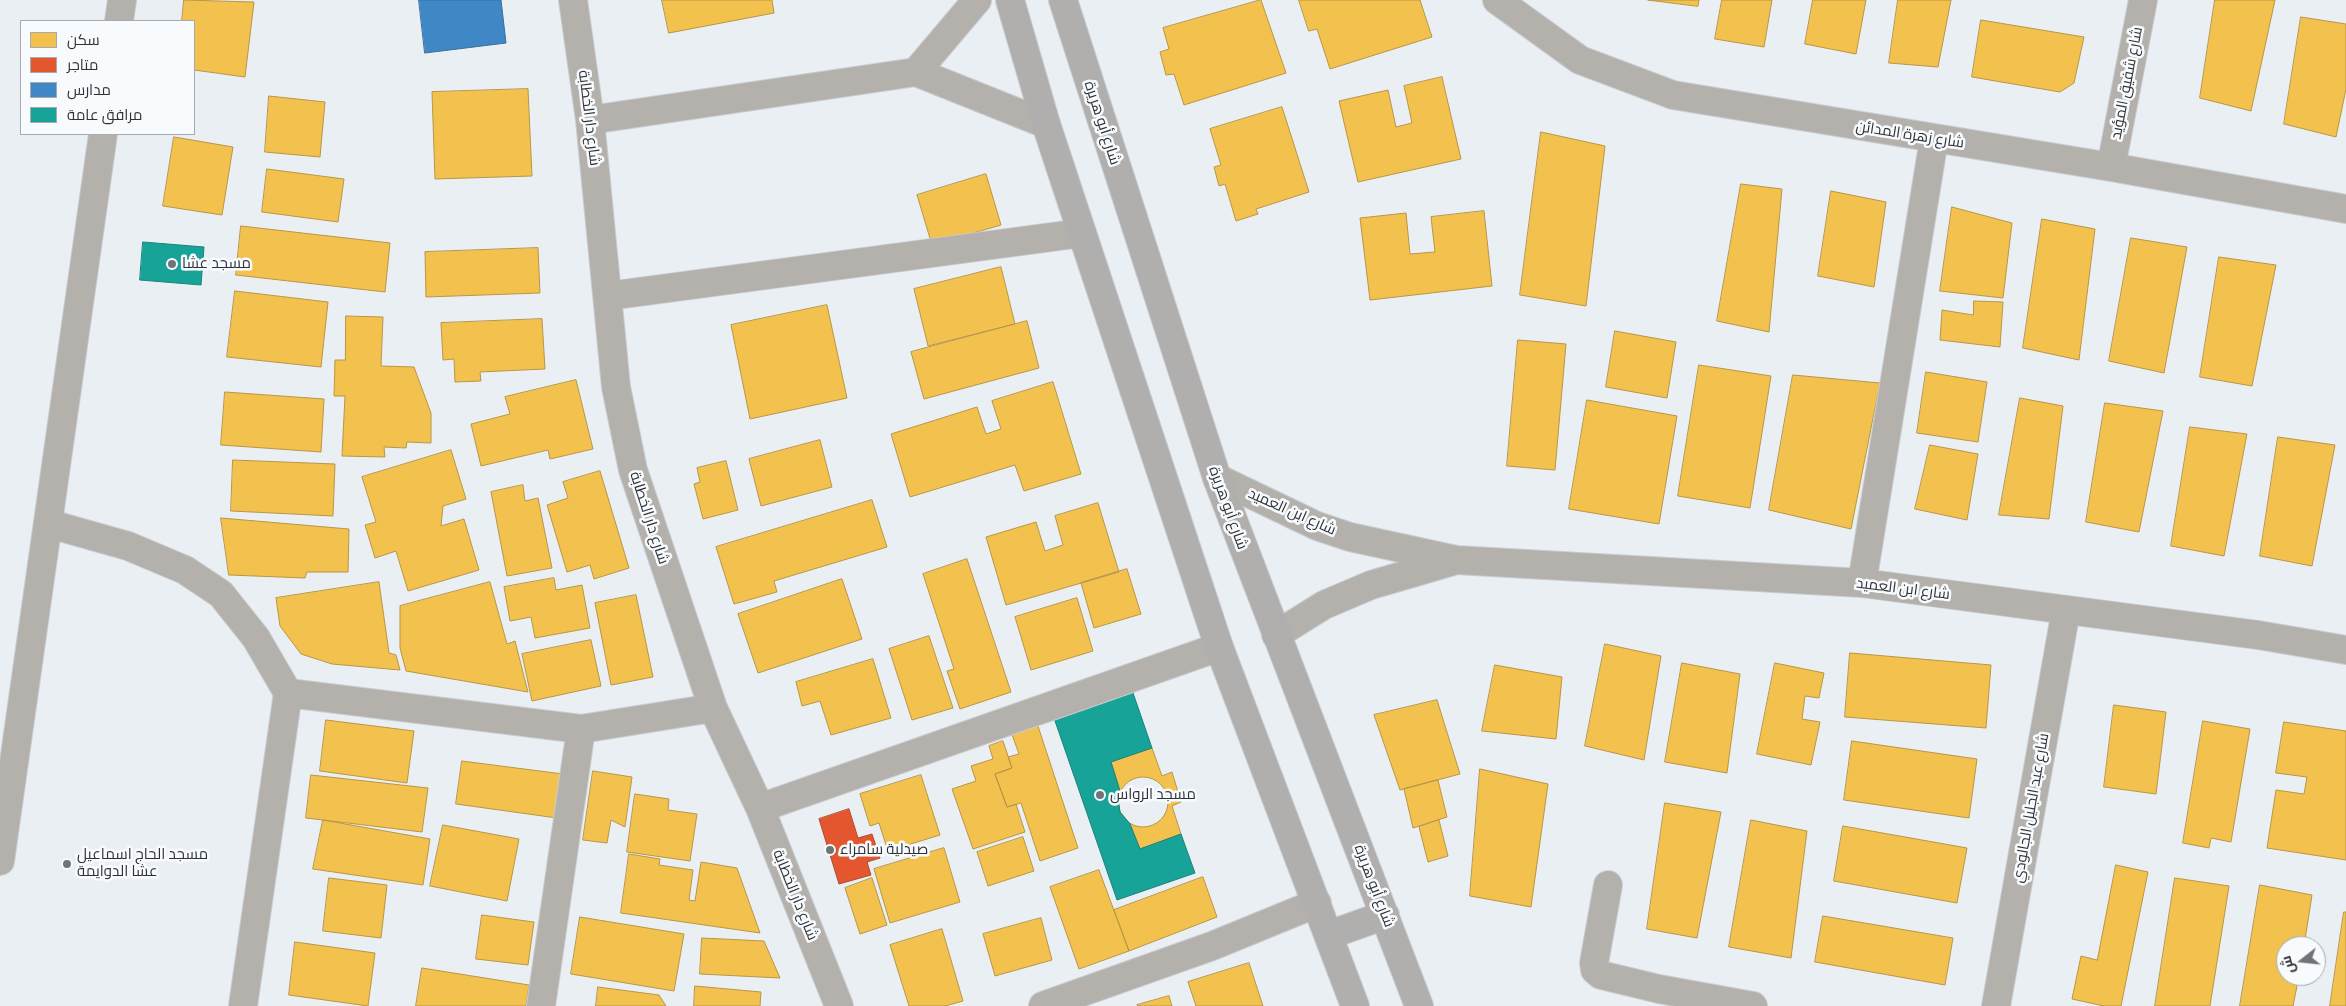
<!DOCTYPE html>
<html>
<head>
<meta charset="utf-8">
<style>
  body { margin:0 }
  #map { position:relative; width:2346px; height:1006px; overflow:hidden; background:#eaeff4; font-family:"PT Sans Narrow",Cairo,sans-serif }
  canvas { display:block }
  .legend { position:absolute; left:20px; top:20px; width:175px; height:115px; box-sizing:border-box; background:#f8fbfe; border:1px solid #a8aaae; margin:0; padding:6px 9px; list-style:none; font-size:15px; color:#2f3135 }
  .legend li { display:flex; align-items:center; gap:10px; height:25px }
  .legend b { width:25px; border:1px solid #a8aaae }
  .north { position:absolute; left:2276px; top:936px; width:50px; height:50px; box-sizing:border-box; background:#f8fbfe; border:1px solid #a8aaae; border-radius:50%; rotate:254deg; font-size:14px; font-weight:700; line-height:20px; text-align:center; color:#2f3135 }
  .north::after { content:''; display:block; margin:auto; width:18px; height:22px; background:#707478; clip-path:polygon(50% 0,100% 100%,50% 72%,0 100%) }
</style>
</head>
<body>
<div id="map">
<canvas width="2346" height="1006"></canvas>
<ul class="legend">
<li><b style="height:14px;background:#f2c14e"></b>سكن</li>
<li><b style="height:14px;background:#e4572e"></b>متاجر</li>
<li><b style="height:14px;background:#3f88c5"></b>مدارس</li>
<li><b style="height:14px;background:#17a398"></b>مرافق عامة</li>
</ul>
<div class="north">ش</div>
</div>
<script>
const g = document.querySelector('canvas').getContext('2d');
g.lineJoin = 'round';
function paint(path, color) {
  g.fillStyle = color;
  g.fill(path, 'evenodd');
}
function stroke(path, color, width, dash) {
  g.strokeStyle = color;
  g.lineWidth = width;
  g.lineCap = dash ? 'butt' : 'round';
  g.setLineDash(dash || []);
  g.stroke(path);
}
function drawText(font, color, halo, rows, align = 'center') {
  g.font = font + ' "PT Sans Narrow",Cairo,sans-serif';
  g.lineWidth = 5;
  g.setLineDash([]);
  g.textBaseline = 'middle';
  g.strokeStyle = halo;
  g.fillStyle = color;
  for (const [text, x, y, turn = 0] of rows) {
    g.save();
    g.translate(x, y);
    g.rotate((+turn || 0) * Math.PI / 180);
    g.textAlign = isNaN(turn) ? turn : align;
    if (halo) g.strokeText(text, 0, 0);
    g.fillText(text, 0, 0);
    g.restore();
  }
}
const homes = new Path2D(`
  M184,0L254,2L245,77L194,70V21H182Z
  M662,0H772L774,13L669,33Z
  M1261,0L1286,73L1184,105L1174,74L1166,75L1160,52L1169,49L1163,28Z
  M1299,0H1420L1432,37L1330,69L1317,29L1309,31Z
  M1648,0H1699L1698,6Z
  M1722,0H1772L1764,47L1715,39Z
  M1813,0H1866L1856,54L1805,44Z
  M1898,0H1951L1938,67L1889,63Z
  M2215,0H2275L2251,111L2200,98Z
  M2301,17L2346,24V89L2336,137L2284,124Z
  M1981,20L2084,37L2074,83L2060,92L1972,77Z
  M1442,77L1461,159L1358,182L1339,101L1388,90L1396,127L1412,123L1404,86Z
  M528,89L532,176L435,179L432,92Z
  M269,96L325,102L320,157L265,152Z
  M1282,107L1309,192L1256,209L1258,214L1236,221L1225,184L1219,186L1214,167L1221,165L1210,129Z
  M1541,132L1605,146L1586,306L1520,295Z
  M174,137L233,147L222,215L163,206Z
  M267,169L344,179L338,222L262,212Z
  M986,174L1001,225L932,245L917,195Z
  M1741,184L1782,189L1769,332L1717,321Z
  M1831,191L1886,202L1874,287L1818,276Z
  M1952,207L2012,223L2003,298L1940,291Z
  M1484,211L1492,286L1370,300L1360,218L1406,213L1410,254L1435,252L1431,217Z
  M2042,219L2095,229L2079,360L2023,348Z
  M241,226L390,243L385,292L236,275Z
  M2131,238L2187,247L2164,373L2109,361Z
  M538,248L540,293L426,297L425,252Z
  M2219,257L2276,265L2252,386L2200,377Z
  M1001,267L1015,324L928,346L914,289Z
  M235,291L328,302L321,367L227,357Z
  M1974,301L2003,302L2000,347L1940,340L1942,310L1973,315Z
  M827,305L847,398L750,419L731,325Z
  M346,316L383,317L381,366L414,367L431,413V443L407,442L406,448L384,447L385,457L342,456L345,396H334L335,360H345Z
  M542,319L545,369L480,372L481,381L455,382L454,359L443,360L441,323Z
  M1027,321L1039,368L924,399L911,352Z
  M1615,331L1676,342L1667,398L1606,387Z
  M1518,340L1566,344L1555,470L1507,466Z
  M1699,365L1771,376L1750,508L1678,496Z
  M1926,372L1987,382L1978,442L1917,433Z
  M1793,375L1880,383L1851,529L1769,510Z
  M576,380L593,449L550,459L548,450L481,466L471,424L510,414L505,397Z
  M1053,382L1081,474L1024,491L1015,465L910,497L891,434L977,407L986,434L1001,429L992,401Z
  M225,392L324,399L321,452L221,445Z
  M2020,398L2063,406L2049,519L1999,515Z
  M1587,400L1677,416L1659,524L1569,509Z
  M2105,403L2163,411L2139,532L2086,522Z
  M2190,427L2247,434L2224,556L2171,546Z
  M2278,437L2335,445L2312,566L2260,556Z
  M820,440L832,487L761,506L749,459Z
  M1930,445L1978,454L1967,520L1915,509Z
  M451,450L466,499L443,506L441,526L464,519L479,570L408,591L396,551L375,558L365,525L376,522L362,477Z
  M233,460L335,464L333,516L231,511Z
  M726,461L738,510L703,519L694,484L700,482L697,468Z
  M600,471L629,568L594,579L590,565L567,572L547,505L568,498L563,482Z
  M523,485L525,501L538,498L552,568L507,576L491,492Z
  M872,500L887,547L774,581L777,592L734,604L716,547Z
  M1098,503L1119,572L1006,605L986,537L1036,522L1045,551L1063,545L1055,516Z
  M221,518L349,529L348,572H307L305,578L229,575Z
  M967,559L1011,692L960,709L947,671L954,669L923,574Z
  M1127,569L1141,614L1094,628L1081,583Z
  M554,578L556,590L582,585L590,628L535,638L531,617L510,621L504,587Z
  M842,579L862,639L758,673L738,614Z
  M379,582L389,653L396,655L400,670L332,664L301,654L280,626L276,598Z
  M490,582L507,644L515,641L528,692L406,671L400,648V606Z
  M636,595L653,677L611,685L595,603Z
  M1077,598L1093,651L1031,670L1015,617Z
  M929,636L953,708L912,720L889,649Z
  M591,640L601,686L532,701L522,654Z
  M1605,644L1661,656L1644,760L1585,746Z
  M1850,653L1991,665L1986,728L1845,717Z
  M873,659L891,718L831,735L820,701L802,706L796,682Z
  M1682,663L1740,674L1727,773L1665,762Z
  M1775,663L1824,673L1819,698L1805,696L1802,719L1820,722L1811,765L1757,754Z
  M1495,665L1562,677L1556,739L1482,731Z
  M1437,700L1460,774L1400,790L1374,715Z
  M2114,705L2166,712L2156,794L2104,787Z
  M326,720L414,731L407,783L320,771Z
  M1036,720L1078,848L1040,861L1021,803L1007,807L995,774L1012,768L1008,757L1019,754L1010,729Z
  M2203,721L2250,729L2231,842L2211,838L2209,848L2183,843Z
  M2284,722L2346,731V860L2267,848L2276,790L2304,794L2307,777L2276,773Z
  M1003,741L1012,768L995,774L1007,807L1016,804L1025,832L973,849L952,789L976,781L971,766L993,759L989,746Z
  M1852,741L1977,759L1969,818L1844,800Z
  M1152,748L1162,776L1172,772L1181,802L1172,806L1181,834L1140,849L1130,824L1120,812L1118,799L1120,791L1111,762Z
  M462,761L563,774L557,818L456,804Z
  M1480,769L1548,784L1531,907L1470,896Z
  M593,771L632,777L625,827L611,820L607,843L583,840Z
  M311,775L428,788L422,832L306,818Z
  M921,775L940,835L888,851L879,823L870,826L860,794Z
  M1118 802a25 25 0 1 1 50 0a25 25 0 1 1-50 0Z
  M1438,780L1447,817L1413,828L1404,789Z
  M635,794L669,799L668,810L697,814L690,861L627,852Z
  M1665,803L1721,812L1697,938L1647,929Z
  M323,820L430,839L423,885L313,869Z
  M1439,820L1448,856L1428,862L1419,827Z
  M1751,820L1807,831L1791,958L1729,947Z
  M443,825L519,839L507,901L430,886Z
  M1843,826L1967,848L1957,903L1834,881Z
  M1023,837L1034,871L988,886L977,852Z
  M944,848L960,902L890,923L874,869Z
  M629,854L660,859L659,865L693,870L689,900L695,901L701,862L737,868L760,933L621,913Z
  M2116,865L2148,872L2121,1006H2104L2072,999L2081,956L2097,960Z
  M1099,870L1129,951L1079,969L1050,887Z
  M1203,877L1217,917L1129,951L1114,910Z
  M329,878L387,885L381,938L323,931Z
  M872,878L887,925L860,934L845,888Z
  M2175,878L2229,886L2210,1006H2155Z
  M2260,885L2312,895L2304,946H2286V976H2299L2293,1006H2240Z
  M2344,912H2346V1006H2330Z
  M482,915L534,922L528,965L476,959Z
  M1823,916L1953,938L1945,985L1815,962Z
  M580,917L684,934L674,991L571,974Z
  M1041,918L1052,960L995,976L983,934Z
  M942,929L963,1001L945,1006H909L890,945Z
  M702,938L764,941L780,978L700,974Z
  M295,942L375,953L368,1006L289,995Z
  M1249,963L1263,1006H1196L1188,982Z
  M422,968L529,985L526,1006H416Z
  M695,986L761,992L760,1006H694Z
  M598,987L659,995L666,1006H596Z
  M1169,996L1172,1006H1138L1137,1005Z`);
const shops = new Path2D(`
  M849,809L858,838L872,834L880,858L867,862L871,875L839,884L819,819Z`);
const schools = new Path2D(`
  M419,0H501L506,43L425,53Z`);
const public = new Path2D(`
  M143,242L204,247L201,285L140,280Z
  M1132,690L1152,748L1111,762L1120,791L1118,799L1120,812L1130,824L1140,849L1181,834L1195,873L1117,900L1054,718Z`);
const minor = new Path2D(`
  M573,0L590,120L616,387L633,470L713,708L760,808L839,1006
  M1497,0L1580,60L1673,95L2111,167L2346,209
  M119,21L122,0
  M916,72L977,0
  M590,120L916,72L1046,124
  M2111,167L2143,0
  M608,296L1082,233
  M1217,478L1317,526L1350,537L1456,560L1862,583L2258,635L2346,650
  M50,524L128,546L185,570L221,594L256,638L288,693L581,729L713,708
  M1862,583L1934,139
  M1276,635L1324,605L1371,585L1453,561
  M760,808L1219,647
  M0,861L103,134
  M1608,885L1594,963L1595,970L1601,975L1659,989L1753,1006
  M243,1006L288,693
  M541,1006L581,729
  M1043,1006L1212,946L1317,903
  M1996,1006L2066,610`);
const highway = new Path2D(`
  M1010,0L1046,124L1219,647L1355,1006
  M1063,0L1217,478L1419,1006
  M1329,935L1385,915`);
const markers = [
  [172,264,5,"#707478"],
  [1100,795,5,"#707478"],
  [830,850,5,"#707478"],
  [67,864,5,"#707478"]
];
const streetNames = [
  ["شارع شفيق المؤيد",2127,83,-79],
  ["شارع دار الخطابة",589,118,83],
  ["شارع أبو هريرة",1102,123,72],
  ["شارع زهرة المدائن",1910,135,9],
  ["شارع أبو هريرة",1228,508,70],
  ["شارع ابن العميد",1292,512,24],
  ["شارع دار الخطابة",649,518,72],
  ["شارع ابن العميد",1903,589,7],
  ["شارع عبد الجليل الجالودي",2031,808,-80],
  ["شارع أبو هريرة",1374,886,69],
  ["شارع دار الخطابة",795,895,68]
];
const poiNames = [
  ["مسجد عشا",182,264],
  ["مسجد الرواس",1110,795],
  ["صيدلية سامراء",840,850],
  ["مسجد الحاج اسماعيل",77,855],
  ["عشا الدوايمة",77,872]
];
paint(homes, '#f2c14e');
stroke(homes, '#b89646', 1);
paint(shops, '#e4572e');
stroke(shops, '#ae4c30', 1);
paint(schools, '#3f88c5');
stroke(schools, '#3a6e9a', 1);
paint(public, '#17a398');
stroke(public, '#1e817a', 1);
stroke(minor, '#c9cdd1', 30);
stroke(highway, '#c9cdd1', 30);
stroke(minor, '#b4b1ad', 28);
stroke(highway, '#b1afae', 28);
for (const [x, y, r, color] of markers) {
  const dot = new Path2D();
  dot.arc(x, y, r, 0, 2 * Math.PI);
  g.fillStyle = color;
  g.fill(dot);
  stroke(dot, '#f8fbfe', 2);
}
drawText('15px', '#2f3135', '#f8fbfe', streetNames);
drawText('15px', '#2f3135', '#f8fbfe', poiNames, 'left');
</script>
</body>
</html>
